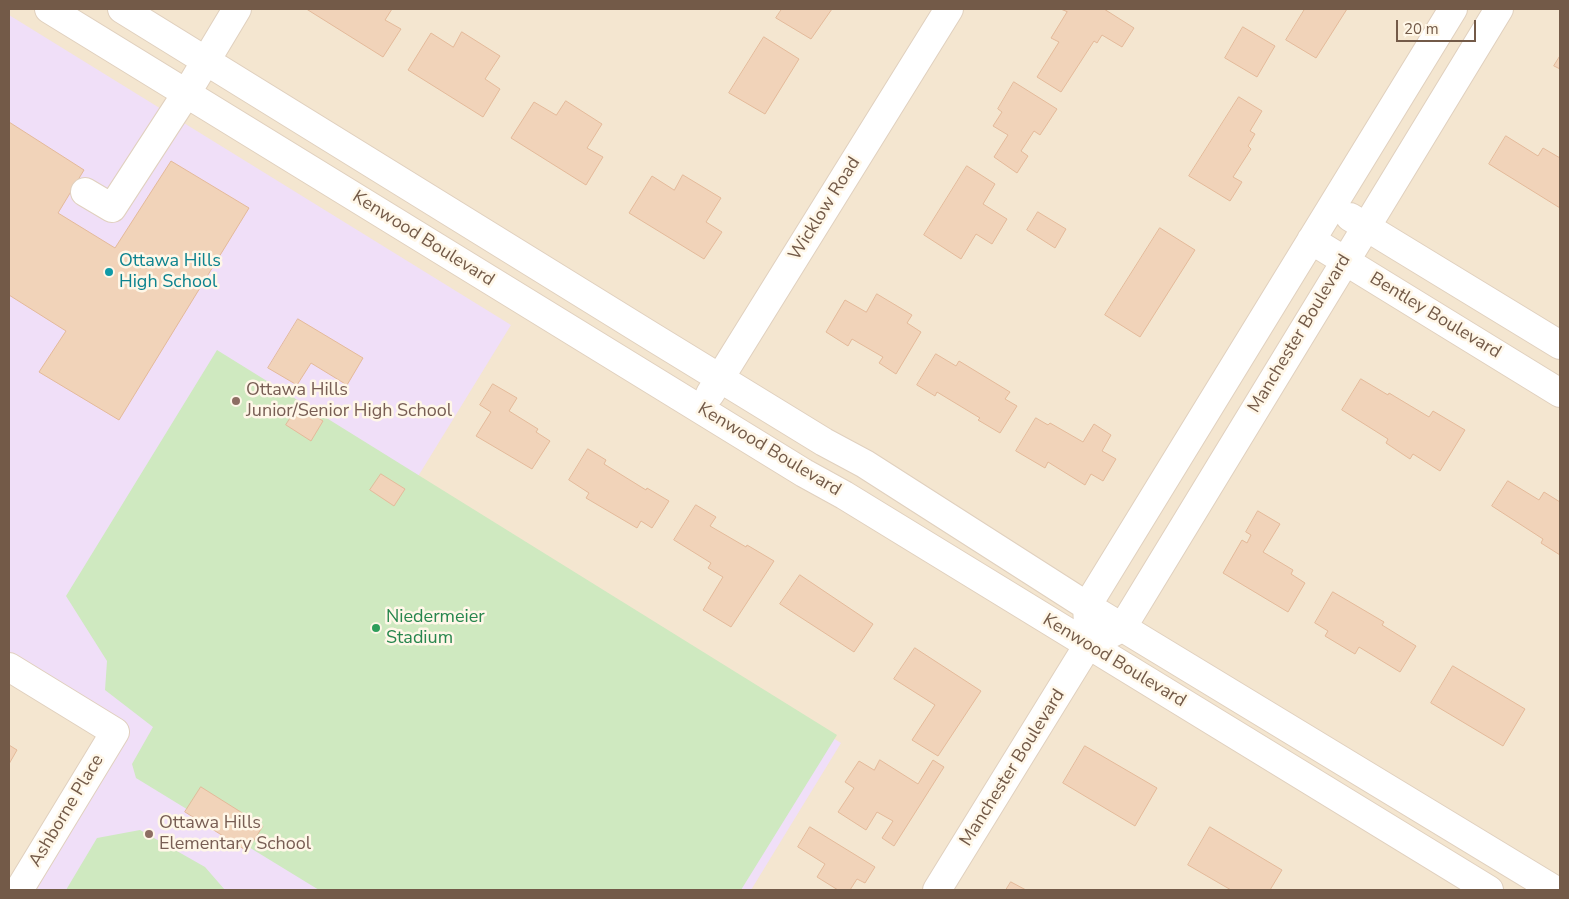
<!DOCTYPE html>
<html>
<head>
<meta charset="utf-8">
<style>
  body { margin:0 }
  #map { position:relative; width:1569px; height:899px; overflow:hidden; background:#fcf3e2; font-family:"Nunito Sans",sans-serif }
  canvas { display:block }
  .frame { position:absolute; inset:0; border:10px solid #735a48; pointer-events:none }
  .scale { position:absolute; left:1396px; top:20px; width:80px; height:22px; box-sizing:border-box; border:2px solid #735a48; border-top:0; padding-left:6px; font-size:15px; line-height:18px; white-space:nowrap; color:#735a48; -webkit-text-stroke:4px #fff7e8; paint-order:stroke }
</style>
</head>
<body>
<div id="map">
<canvas width="1569" height="899"></canvas>
<div class="frame"></div>
<div class="scale">20 m</div>
</div>
<script>
const g = document.querySelector('canvas').getContext('2d');
g.lineJoin = 'round';
function paint(path, color) {
  g.fillStyle = color;
  g.fill(path, 'evenodd');
}
function stroke(path, color, width, dash) {
  g.strokeStyle = color;
  g.lineWidth = width;
  g.lineCap = dash ? 'butt' : 'round';
  g.setLineDash(dash || []);
  g.stroke(path);
}
function drawText(font, color, halo, rows, align = 'center') {
  g.font = font + ' "Nunito Sans",sans-serif';
  g.lineWidth = 5;
  g.setLineDash([]);
  g.textBaseline = 'middle';
  g.strokeStyle = halo;
  g.fillStyle = color;
  for (const [text, x, y, turn = 0] of rows) {
    g.save();
    g.translate(x, y);
    g.rotate((+turn || 0) * Math.PI / 180);
    g.textAlign = isNaN(turn) ? turn : align;
    if (halo) g.strokeText(text, 0, 0);
    g.fillText(text, 0, 0);
    g.restore();
  }
}
const residential = new Path2D(`
  M9,9H1560V890H9Z`);
const education = new Path2D(`
  M9,15L511,325L417,478L841,743L751,890H36L124,744L116,730L9,661Z`);
const green = new Path2D(`
  M217,350L837,735L741,890H319L136,778L132,764L153,727L105,690L107,661L66,596Z
  M140,830L205,867L225,890H66L97,838Z`);
const building = new Path2D(`
  M309,9H392L385,20L401,29L383,57L308,10Z
  M782,9H832L811,39L776,18Z
  M1061,9H1104L1134,28L1122,47L1102,35L1097,43L1094,41L1061,92L1037,77L1059,42L1051,38L1067,12Z
  M1305,9H1347L1316,58L1286,40Z
  M1243,27L1275,46L1257,77L1225,58Z
  M462,32L500,56L485,79L500,89L483,117L408,70L431,33L453,47Z
  M764,37L799,59L765,114L729,93Z
  M1560,56V69L1554,66Z
  M1014,82L1057,109L1040,135L1034,131L1021,151L1028,156L1017,173L994,157L1008,135L993,126L1002,112L998,109Z
  M1239,97L1262,111L1250,131L1255,134L1248,146L1251,149L1233,177L1242,182L1230,201L1189,176Z
  M566,101L602,124L587,148L603,157L586,185L511,138L534,102L556,115Z
  M9,122L84,170L58,213L115,248L171,161L249,208L119,420L39,372L66,331L9,295Z
  M1506,136L1538,156L1543,148L1560,158V208L1489,164Z
  M967,166L995,184L983,204L1007,219L992,244L976,234L961,259L924,235Z
  M683,175L721,198L706,222L722,232L704,259L629,213L652,176L674,190Z
  M1038,212L1066,229L1055,248L1027,230Z
  M1160,228L1195,250L1140,337L1105,315Z
  M877,294L912,315L907,323L921,332L896,374L879,363L883,357L852,339L848,346L826,332L845,300L866,312Z
  M298,319L363,358L347,385L311,363L297,385L268,368Z
  M936,354L956,366L959,361L1010,392L1005,399L1017,406L1000,433L978,420L980,418L937,392L935,396L917,385Z
  M1361,379L1388,395L1389,393L1429,417L1433,411L1465,430L1440,471L1413,454L1410,459L1386,443L1388,439L1342,410Z
  M493,384L517,398L509,411L538,429L536,432L550,441L532,469L476,436L491,412L480,405Z
  M298,406L323,421L311,441L286,425Z
  M1036,418L1048,425L1050,423L1083,442L1094,424L1111,435L1102,451L1116,459L1103,481L1091,474L1085,485L1048,462L1045,468L1016,451Z
  M588,449L606,460L604,464L646,490L647,488L669,501L652,528L641,521L637,528L586,498L589,493L569,480Z
  M381,474L405,489L394,506L370,490Z
  M1508,481L1539,500L1544,492L1560,502V555L1541,543L1543,539L1492,506Z
  M696,505L716,517L710,526L746,547L747,545L774,561L731,627L703,610L723,577L708,568L711,563L674,540Z
  M1258,511L1280,524L1263,552L1293,570L1291,574L1305,583L1288,612L1223,573L1242,540L1247,543L1251,535L1246,532Z
  M800,575L873,624L854,652L780,604Z
  M1333,592L1384,622L1382,625L1416,646L1400,672L1359,647L1355,654L1325,636L1328,631L1315,623Z
  M915,648L981,691L938,756L912,740L935,705L894,679Z
  M1453,666L1525,709L1503,746L1431,703Z
  M9,745L17,750L9,764Z
  M1085,746L1157,788L1135,826L1063,783Z
  M880,760L918,784L933,760L944,767L894,846L882,838L893,821L877,812L866,830L838,812L854,788L845,782L859,761L874,770Z
  M201,787L263,826L247,851L185,812Z
  M810,827L875,867L865,883L857,879L850,890H838L817,877L825,864L798,847Z
  M1210,827L1282,870L1270,890H1231L1188,865Z
  M1011,882L1026,890H1006Z`);
const minor = new Path2D(`
  M49,9L804,473L844,495L1489,890
  M122,9L651,336L824,442L865,464L1087,606L1555,890
  M85,192L112,208L186,94L237,9
  M1350,217L1560,345
  M1311,240L1560,393
  M710,394L949,9
  M1088,624L1087,606L1453,9
  M9,667L115,732L19,890
  M937,890L1088,645L1122,628L1499,9`);
const markers = [
  [109,272,5,"#0f9aa8"],
  [236,401,5,"#8d6e63"],
  [376,628,5,"#2e9e5b"],
  [149,834,5,"#8d6e63"]
];
const streetNames = [
  ["Wicklow Road",825,209,-58],
  ["Kenwood Boulevard",423,239,32],
  ["Bentley Boulevard",1435,316,31],
  ["Manchester Boulevard",1300,334,-59],
  ["Kenwood Boulevard",769,450,31],
  ["Kenwood Boulevard",1114,661,31],
  ["Manchester Boulevard",1013,768,-58],
  ["Ashborne Place",67,811,-59]
];
const cultureNames = [
  ["Ottawa Hills",119,262],
  ["High School",119,283]
];
const educationNames = [
  ["Ottawa Hills",246,391],
  ["Junior/Senior High School",246,412],
  ["Ottawa Hills",159,824],
  ["Elementary School",159,845]
];
const leisureNames = [
  ["Niedermeier",386,618],
  ["Stadium",386,639]
];
paint(residential, '#f4e6d0');
paint(education, '#f0dff8');
paint(green, '#cfe9c0');
paint(building, '#f1d3b9');
stroke(building, '#e4ba9a', 1);
stroke(minor, '#e0d0be', 30);
stroke(minor, '#fff', 28);
for (const [x, y, r, color] of markers) {
  const dot = new Path2D();
  dot.arc(x, y, r, 0, 2 * Math.PI);
  g.fillStyle = color;
  g.fill(dot);
  stroke(dot, '#fff7e8', 2);
}
drawText('18px', '#735a48', '#fff7e8', streetNames);
drawText('18px', '#0d838f', '#fff7e8', cultureNames, 'left');
drawText('18px', '#785e54', '#fff7e8', educationNames, 'left');
drawText('18px', '#27864d', '#fff7e8', leisureNames, 'left');
</script>
</body>
</html>
